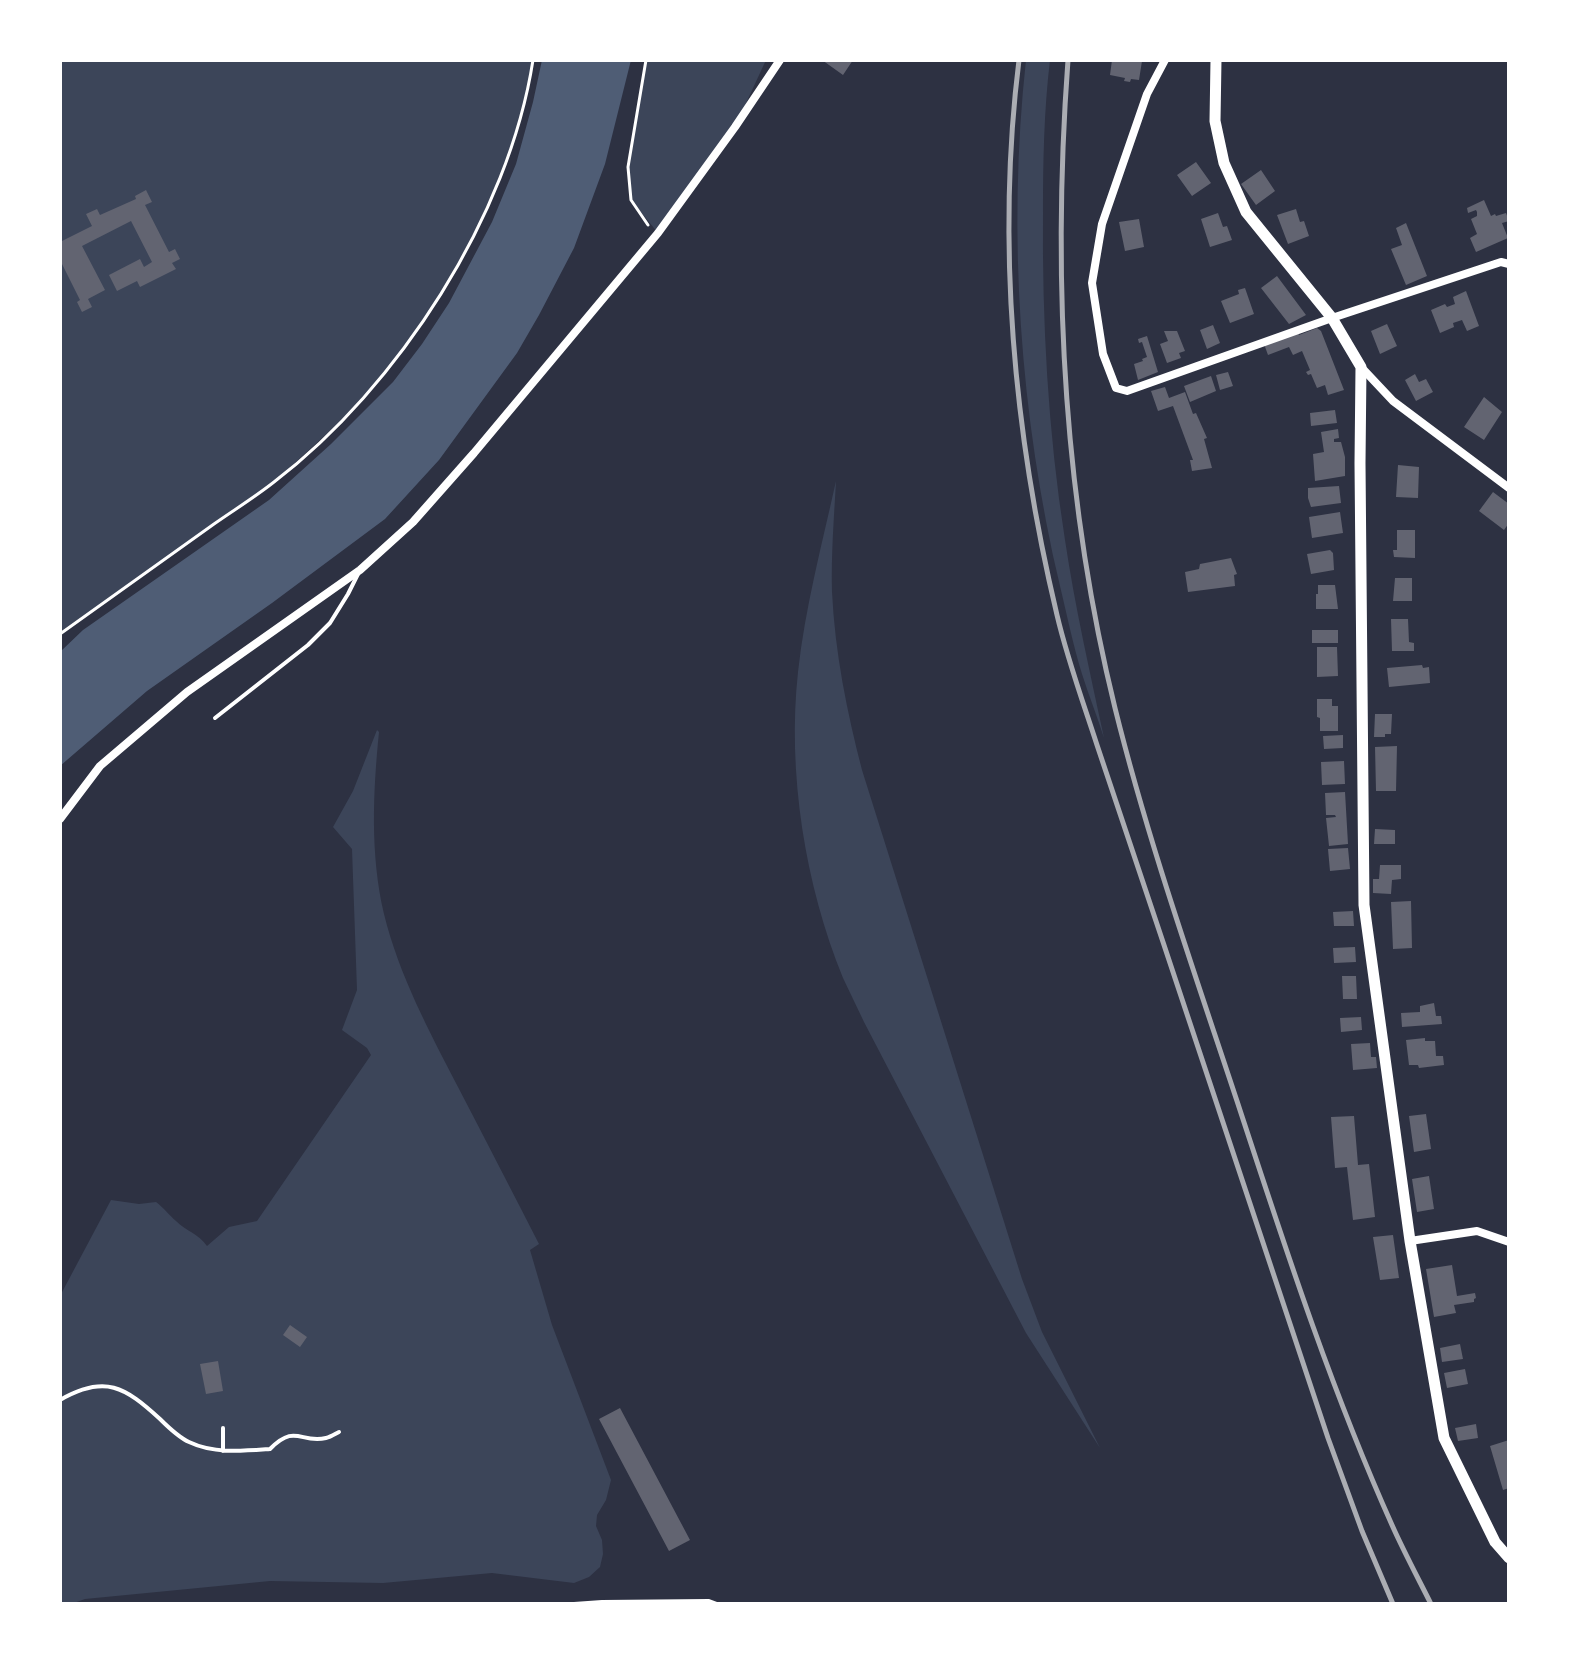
<!DOCTYPE html>
<html>
<head>
<meta charset="utf-8">
<style>
  body { margin:0 }
  #map { position:relative; width:1569px; height:1664px; overflow:hidden; background:#2d3142; font-family:"Source Sans 3",sans-serif }
  canvas { display:block }
  .frame { position:absolute; inset:0; border:62px solid #fff; pointer-events:none }
</style>
</head>
<body>
<div id="map">
<canvas width="1569" height="1664"></canvas>
<div class="frame"></div>
</div>
<script>
const g = document.querySelector('canvas').getContext('2d');
g.lineJoin = 'round';
function paint(path, color) {
  g.fillStyle = color;
  g.fill(path, 'evenodd');
}
function stroke(path, color, width, dash) {
  g.strokeStyle = color;
  g.lineWidth = width;
  g.lineCap = dash ? 'butt' : 'round';
  g.setLineDash(dash || []);
  g.stroke(path);
}
const green = new Path2D(`
  M60,60H532L531,77L513,140L494,190L472,237L439,297L403,350L357,406L274,482L60,632Z
  M646,60H766L735,127L658,233L631,200L628,167Z
  M1026,60H1050C1044,110 1043,161 1043,212C1042,321 1048,432 1065,540C1075,607 1090,672 1104,738C1097,716 1089,696 1082,674C1073,645 1067,615 1060,586C1020,417 1007,233 1026,60Z
  M836,481C834,518 831,555 832,592C835,653 847,712 862,770L1022,1279L1042,1332L1100,1448L1026,1333L864,1022C857,1007 850,993 843,978C805,885 787,772 798,672C805,608 822,544 836,481Z
  M377,730L379,732C373,792 370,854 384,914C399,975 429,1031 458,1087C485,1139 512,1191 539,1244L530,1250L552,1325L611,1480L606,1500L597,1515L596,1526L602,1540L603,1554L600,1567L589,1577L574,1583L492,1573L383,1583L270,1581L85,1599L71,1604H60V1296L111,1200L139,1204L156,1202C164,1208 169,1215 176,1221C186,1231 199,1234 207,1246L229,1227L257,1221L371,1055L367,1048L342,1030L357,990L352,849L333,827L353,791Z`);
const water = new Path2D(`
  M542,60H631L605,164L574,248L539,315L517,353L439,460L385,519L272,603L147,691L60,766V652L83,630L269,500L331,444L393,382L422,344L449,303L492,222L516,164L533,102Z`);
const building = new Path2D(`
  M822,60H853L843,75Z
  M1112,60L1142,61L1139,80L1131,79L1130,82L1124,81L1125,78L1110,75Z
  M1196,162L1211,183L1192,196L1177,175Z
  M1261,170L1275,191L1256,205L1241,184Z
  M146,190L152,202L145,205L169,252L175,249L180,259L172,263L176,269L140,287L137,281L117,291L109,275L140,259L144,267L152,262L131,221L82,246L105,290L88,299L92,307L82,312L77,302L80,300L60,260V242L92,226L86,214L97,209L100,215L136,199L135,196Z
  M1484,200L1491,216L1495,214L1496,216L1506,213L1509,221L1502,223L1508,238L1476,252L1470,238L1477,234L1471,219L1477,216V212L1476,210L1468,213L1467,208Z
  M1296,209L1300,222L1304,221L1309,236L1288,244L1277,215Z
  M1218,213L1223,227L1227,226L1232,240L1210,247L1201,219Z
  M1139,219L1144,247L1125,251L1119,222Z
  M1406,223L1427,276L1406,285L1391,249L1402,245L1396,228Z
  M1277,276L1306,315L1289,324L1261,288Z
  M1245,288L1254,314L1230,323L1221,301L1239,294L1238,290Z
  M1466,291L1479,326L1467,331L1462,320L1453,323L1454,327L1440,333L1431,310L1445,304L1447,307L1455,304L1453,297Z
  M1387,324L1397,346L1380,354L1371,331Z
  M1213,325L1220,343L1207,349L1200,330Z
  M1317,328L1321,331L1344,390L1328,395L1325,385L1317,388L1311,374L1308,375L1306,372L1310,370L1302,351L1293,355L1289,347L1268,355L1264,344L1298,332L1299,335Z
  M1164,331H1177L1185,351L1179,353L1181,358L1167,363L1160,344L1168,341Z
  M1147,336L1158,372L1138,380L1134,364L1143,361L1142,359L1147,357L1142,342L1139,343L1138,339Z
  M1228,372L1233,386L1220,390L1216,375Z
  M1415,374L1419,382L1426,379L1433,392L1416,401L1405,380Z
  M1211,376L1216,391L1190,402L1184,386Z
  M1165,387L1169,398L1185,392L1193,414L1196,413L1207,438L1204,439L1212,468L1192,471L1190,460H1193L1173,406L1158,411L1151,391Z
  M1484,397L1502,412L1484,440L1464,427Z
  M1335,410L1337,423L1311,426L1310,413Z
  M1338,429L1339,438L1334,439V442H1341L1345,457V476L1315,481L1313,454L1324,452L1321,432Z
  M1398,465L1419,467L1418,498L1396,497Z
  M1339,486L1341,503L1311,507L1308,498V488Z
  M1493,492L1509,504V523L1504,530L1479,511Z
  M1340,512L1343,533L1312,538L1309,517Z
  M1397,530H1415V558L1394,557L1393,550H1397Z
  M1330,550L1333,553L1334,570L1311,574L1307,554Z
  M1231,558L1237,574L1234,575L1235,586L1188,592L1185,572L1199,569L1200,564Z
  M1395,578H1412V601H1393Z
  M1318,585H1335L1338,609H1316V594H1318Z
  M1391,619H1408L1409,642L1414,643V651H1392Z
  M1312,630H1338V643H1312Z
  M1317,647H1337L1338,676L1317,677Z
  M1422,665L1423,668L1429,667L1430,683L1389,687L1387,668Z
  M1317,699H1332V706H1338V731H1320V718L1317,717Z
  M1375,714H1392L1391,734H1385V737H1374Z
  M1343,735V748L1324,749L1323,736Z
  M1397,746L1396,791H1376L1375,747Z
  M1344,761L1345,784L1322,785L1321,762Z
  M1345,792L1348,844L1329,846L1326,818L1336,817L1335,815H1326L1325,793Z
  M1375,829L1395,830V844H1374Z
  M1348,848L1350,869L1330,871L1328,849Z
  M1380,865H1401V879L1392,880L1391,894L1373,893V879H1379Z
  M1411,901L1412,948L1393,949L1391,902Z
  M1353,911L1354,926H1334L1333,912Z
  M1355,947L1356,962L1334,963L1333,948Z
  M1342,976H1356L1357,999H1343Z
  M1434,1003L1436,1016H1441L1442,1024L1402,1027L1401,1013L1420,1012V1006Z
  M1361,1017L1362,1030L1341,1032L1340,1018Z
  M1425,1038V1041H1435L1436,1056H1443L1444,1065L1419,1068L1418,1065H1409L1406,1040Z
  M1370,1043L1371,1057H1376L1377,1068L1353,1070L1351,1044Z
  M1426,1114L1431,1149L1414,1152L1409,1116Z
  M1354,1116L1358,1165L1369,1164L1375,1217L1353,1220L1347,1167L1335,1168L1331,1117Z
  M1429,1176L1434,1209L1417,1212L1412,1179Z
  M1393,1235L1399,1278L1380,1280L1373,1237Z
  M1452,1265L1457,1296L1475,1293L1476,1298L1474,1299V1302L1454,1305L1456,1313L1434,1317L1426,1269Z
  M290,1325L307,1337L300,1347L283,1335Z
  M1460,1344L1463,1359L1442,1362L1440,1348Z
  M218,1361L223,1391L206,1394L200,1364Z
  M1465,1369L1468,1384L1447,1388L1444,1373Z
  M620,1408L690,1540L669,1551L599,1419Z
  M1476,1424L1478,1438L1458,1441L1455,1428Z
  M1509,1440V1488L1503,1490L1490,1446Z`);
const path = new Path2D(`
  M646,60L628,167L631,200L648,225
  M60,634C111,597 163,561 214,524C234,510 255,497 274,482C398,387 509,216 533,60`);
const service = new Path2D(`
  M215,718L308,645L330,623L348,594L358,574
  M60,1400C105,1374 125,1387 160,1419C168,1427 178,1437 189,1442C214,1454 243,1451 270,1449C296,1423 300,1444 326,1438C331,1437 335,1434 339,1432
  M223,1451V1428
  M574,1604L602,1602L709,1601L717,1604`);
const minor = new Path2D(`
  M1165,60L1147,94L1102,224L1092,283L1103,354L1116,388L1127,391L1332,318L1501,262L1509,264
  M1361,367L1393,401L1509,488
  M60,819L100,766L187,692L360,570L413,522L474,453L658,233L735,127L780,60
  M1410,1241L1477,1231L1509,1242`);
const tertiary = new Path2D(`
  M1216,60L1215,121L1224,163L1246,212L1332,318L1361,367L1360,463L1364,905L1410,1241L1444,1438L1495,1542L1509,1558`);
const rail = new Path2D(`
  M1019,60C996,244 1014,435 1057,615C1067,658 1083,702 1097,745C1119,810 1141,876 1163,942C1218,1107 1273,1273 1328,1438L1362,1531L1393,1604
  M1068,60C1052,277 1063,497 1115,708C1148,841 1194,971 1237,1101C1284,1244 1330,1387 1392,1525C1404,1552 1418,1578 1431,1604`);
paint(green, '#3c4559');
paint(water, '#4f5d75');
paint(building, '#626471');
stroke(path, '#fff', 3);
stroke(service, '#fff', 4);
stroke(minor, '#fff', 8);
stroke(tertiary, '#fff', 11);
stroke(rail, '#abadb3', 5);
</script>
</body>
</html>
